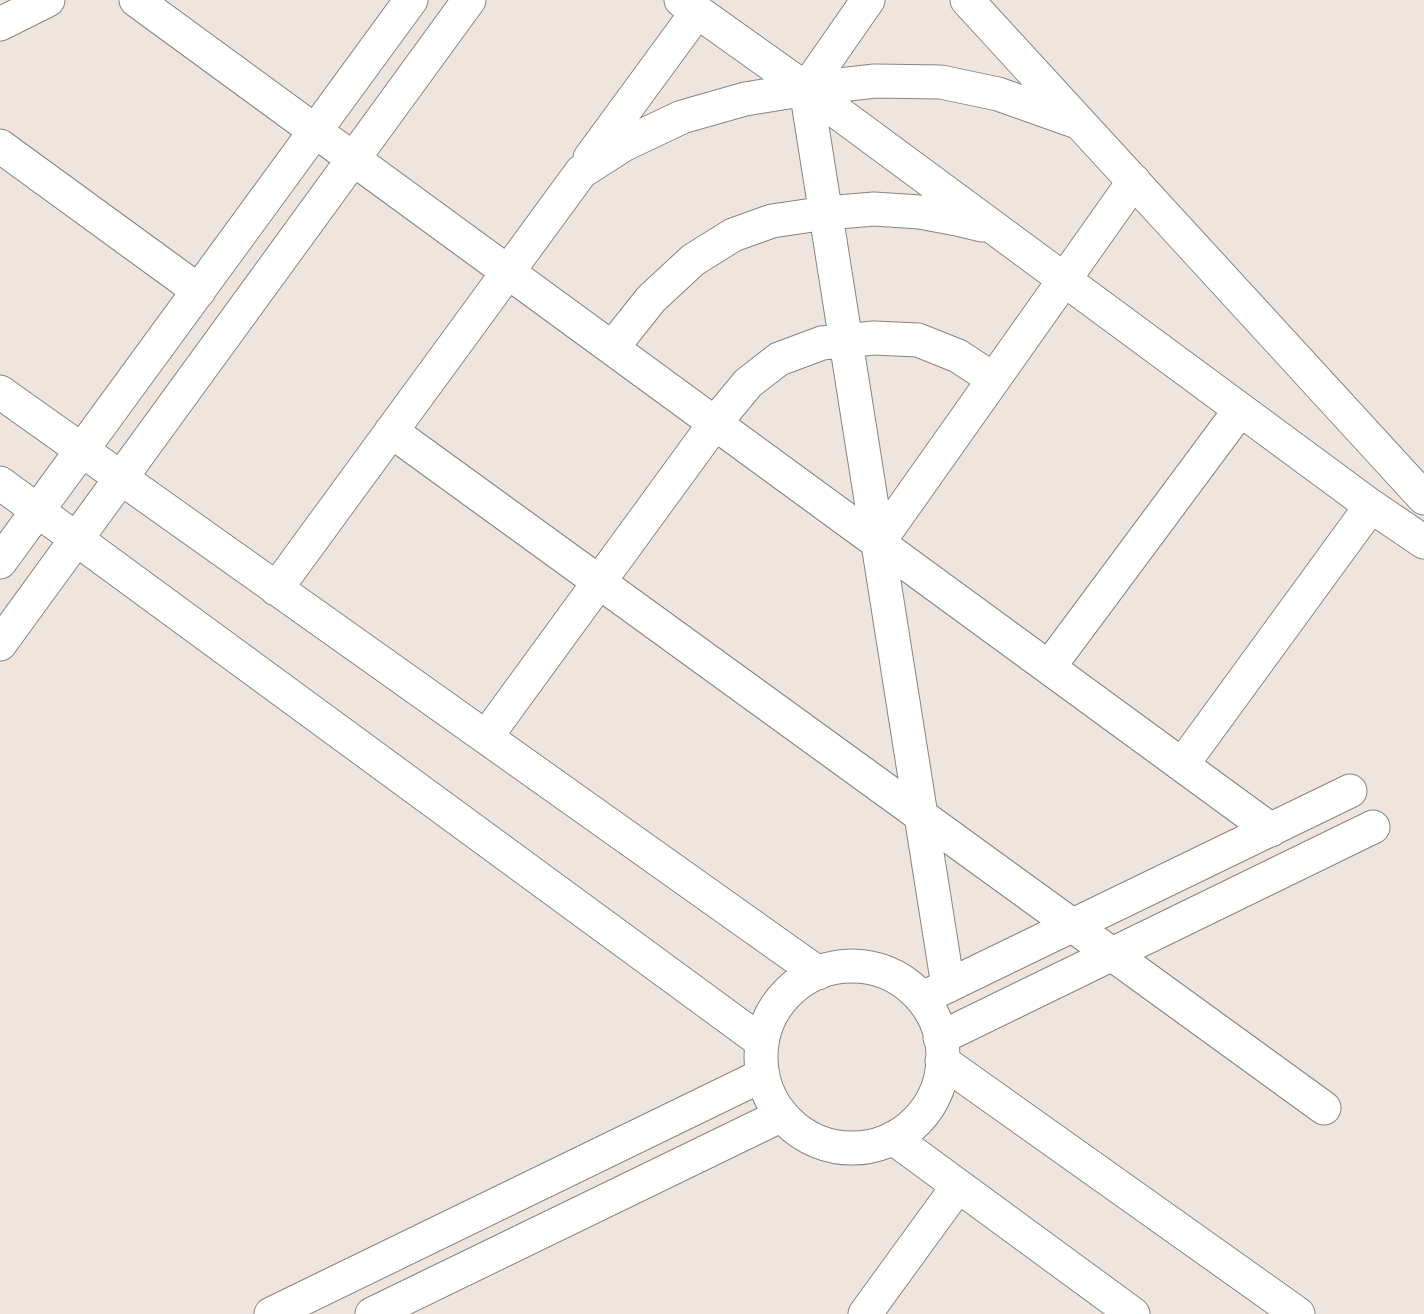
<!DOCTYPE html>
<html>
<head>
<meta charset="utf-8">
<style>
  body { margin:0 }
  canvas { display:block; background:#eee5df }
</style>
</head>
<body>
<canvas width="1424" height="1314"></canvas>
<script>
const g = document.querySelector('canvas').getContext('2d');
g.lineJoin = 'round';
function stroke(path, color, width, dash) {
  g.strokeStyle = color;
  g.lineWidth = width;
  g.lineCap = dash ? 'butt' : 'round';
  g.setLineDash(dash || []);
  g.stroke(path);
}
const minor = new Path2D(`
  M136,0L1271,830
  M681,0L806,89L1371,506L1424,542
  M868,0L806,89L948,986
  M967,0L1424,498
  M0,24L48,0
  M0,146L199,291
  M590,158L697,12
  M612,348L651,299L693,260L733,235L772,221L826,213L874,209L920,212L957,219L982,225
  M0,392L818,973
  M391,431L1324,1108
  M0,483L762,1042
  M878,543L1134,181
  M0,562L411,0
  M276,589L581,172L623,145L682,117L745,99L813,88L875,81L941,82L998,94L1080,123
  M0,644L469,0
  M1049,667L1240,410
  M486,737L715,423L748,383L779,359L822,343L874,338L918,340L958,356L993,379
  M1182,765L1371,506
  M761 1057a91 91 0 1 1 182 0a91 91 0 1 1-182 0Z
  M931,994L1350,791
  M940,1038L1373,827
  M942,1061L1298,1314
  M893,1138L1133,1314
  M271,1314L763,1075
  M372,1314L782,1115
  M865,1314L958,1186`);
stroke(minor, '#8b847e', 35);
stroke(minor, '#fff', 33);
</script>
</body>
</html>
